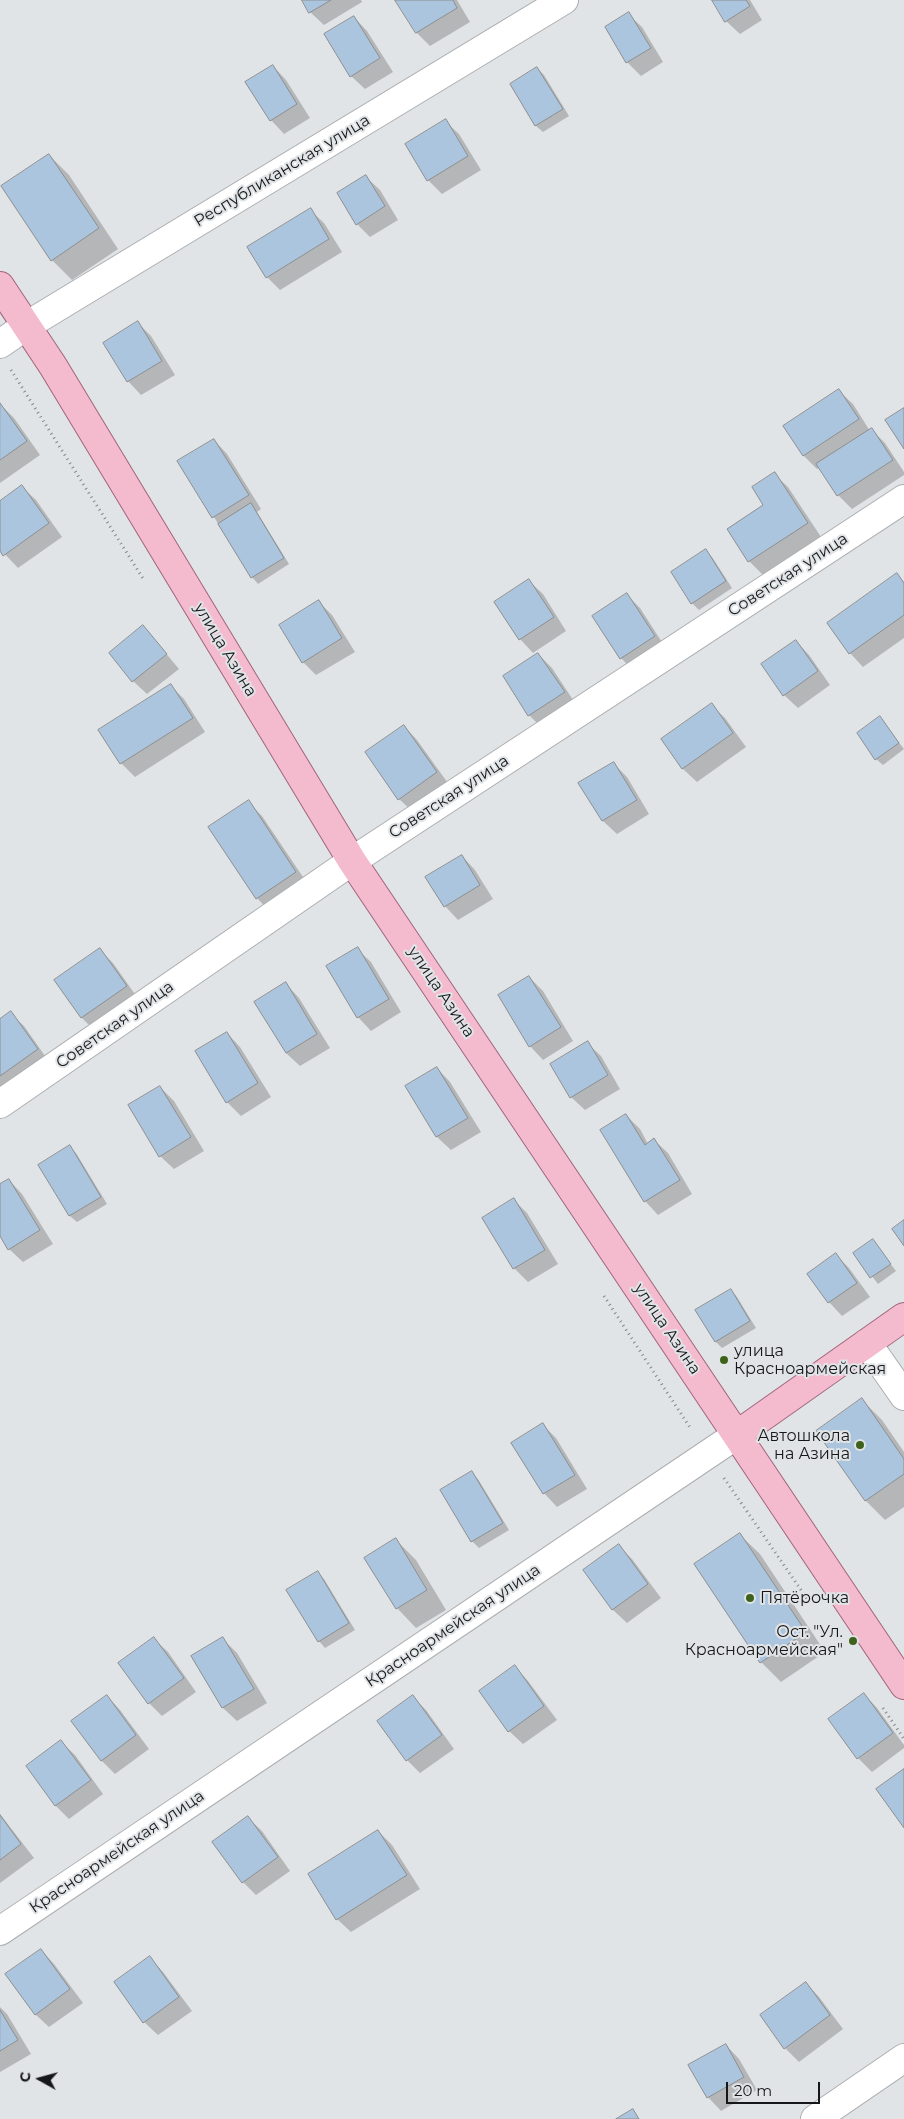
<!DOCTYPE html>
<html>
<head>
<meta charset="utf-8">
<style>
  body { margin:0 }
  #map { position:relative; width:904px; height:2119px; overflow:hidden; background:#e1e4e6; font-family:Montserrat,sans-serif }
  canvas { display:block }
  .north { position:absolute; left:15px; top:2054px; width:50px; height:50px; -webkit-text-stroke:4px #e1e4e6; paint-order:stroke; rotate:277deg; font-size:14px; font-weight:700; line-height:20px; text-align:center; color:#161718 }
  .north::after { content:''; display:block; margin:auto; width:18px; height:22px; background:#161718; clip-path:polygon(50% 0,100% 100%,50% 72%,0 100%) }
  .scale { position:absolute; left:726px; top:2082px; width:94px; height:22px; box-sizing:border-box; border:2px solid #161718; border-top:0; padding-left:6px; font-size:15px; line-height:18px; white-space:nowrap; color:#161718; -webkit-text-stroke:4px #e1e4e6; paint-order:stroke }
</style>
</head>
<body>
<div id="map">
<canvas width="904" height="2119"></canvas>
<div class="north">С</div>
<div class="scale">20 m</div>
</div>
<script>
const g = document.querySelector('canvas').getContext('2d');
g.lineJoin = 'round';
function paint(path, color) {
  g.fillStyle = color;
  g.fill(path, 'evenodd');
}
function stroke(path, color, width, dash) {
  g.strokeStyle = color;
  g.lineWidth = width;
  g.lineCap = dash ? 'butt' : 'round';
  g.setLineDash(dash || []);
  g.stroke(path);
}
function drawText(font, color, halo, rows, align = 'center') {
  g.font = font + ' Montserrat,sans-serif';
  g.lineWidth = 4;
  g.setLineDash([]);
  g.textBaseline = 'middle';
  g.strokeStyle = halo;
  g.fillStyle = color;
  for (const [text, x, y, turn = 0] of rows) {
    g.save();
    g.translate(x, y);
    g.rotate((+turn || 0) * Math.PI / 180);
    g.textAlign = isNaN(turn) ? turn : align;
    if (halo) g.strokeText(text, 0, 0);
    g.fillText(text, 0, 0);
    g.restore();
  }
}
const shadow = new Path2D(`
  M303,0H361L362,2L324,25L310,12Z
  M398,0H457L470,22L430,46L416,32Z
  M713,0H750L762,20L740,34L726,21Z
  M628,14L642,27L663,62L641,76L627,62Z
  M354,17L367,31L393,72L365,89L351,76Z
  M273,66L286,80L310,118L284,134L271,120Z
  M537,68L544,75L569,116L543,132L536,126L511,84Z
  M445,121L459,134L481,170L442,194L428,180Z
  M49,155L69,175L118,249L72,280L52,260Z
  M366,177L380,190L398,220L370,237L357,224Z
  M310,210L324,223L342,252L280,290L267,277Z
  M138,323L151,336L175,375L141,395L128,381Z
  M839,391L853,404L870,431L872,430L885,443L904,472V475L852,509L838,495L820,467L817,469L804,456L785,427Z
  M0,404L14,418L40,455L0,483Z
  M214,440L227,454L261,509L257,512L289,564L258,584L252,577L179,462Z
  M774,474L788,487L821,537L763,575L749,561L728,529L764,505Z
  M22,487L36,500L62,537L18,568L0,549V502Z
  M705,551L712,557L732,588L699,610L692,603L672,572Z
  M897,575L904,582V638L863,667L850,653Z
  M529,581L543,594L566,631L533,653L520,639Z
  M627,595L640,608L667,650L634,671L621,658Z
  M319,602L332,615L355,652L316,675L303,662Z
  M143,626L179,669L147,694L133,681Z
  M796,641L809,655L830,685L798,708L784,695Z
  M538,654L552,668L577,706L543,729L529,715L504,677Z
  M171,686L184,699L205,732L135,777L121,763L100,731Z
  M711,705L725,718L746,747L697,782L683,769L662,739Z
  M880,718L904,749L883,765L876,759Z
  M404,726L417,740L450,786L413,812L399,799Z
  M613,763L627,777L649,814L617,834L603,821L580,783Z
  M248,802L262,816L309,886L270,912L257,898Z
  M462,856L475,870L493,899L458,920L445,906Z
  M99,949L113,963L139,1000L95,1031L82,1018L56,981Z
  M357,949L371,962L401,1012L371,1031L358,1017Z
  M529,977L543,991L573,1041L543,1060L530,1046Z
  M286,984L299,998L330,1048L300,1066L286,1053Z
  M10,1013L24,1026L50,1063L0,1089V1020Z
  M227,1033L240,1047L271,1097L241,1116L227,1102Z
  M587,1043L601,1056L620,1089L585,1110L571,1097Z
  M437,1068L450,1082L481,1132L451,1150L437,1137L407,1086Z
  M160,1087L174,1101L204,1151L174,1169L160,1156Z
  M626,1115L640,1129L648,1144L654,1140L668,1153L692,1194L658,1215L645,1201Z
  M69,1147L76,1153L107,1204L77,1222L70,1216L40,1165Z
  M9,1180L22,1194L53,1244L23,1262L9,1249L0,1234V1186Z
  M514,1200L527,1213L558,1264L528,1282L514,1268L484,1218Z
  M873,1241L896,1271L878,1284L855,1254Z
  M836,1255L849,1268L870,1297L842,1316L829,1302Z
  M731,1290L737,1297L756,1328L722,1348L716,1342L697,1311Z
  M862,1400L882,1420L904,1452V1507L885,1520L866,1501Z
  M543,1425L556,1438L587,1489L557,1507L544,1493Z
  M471,1473L478,1479L509,1530L479,1548L472,1541L442,1491Z
  M740,1535L760,1554L825,1652L781,1682L761,1662Z
  M396,1540L416,1560L446,1610L416,1628L397,1608Z
  M619,1546L632,1559L661,1598L627,1623L613,1610L585,1570Z
  M318,1573L324,1579L355,1630L325,1648L319,1641Z
  M154,1639L168,1652L196,1692L162,1716L149,1703Z
  M223,1639L237,1653L267,1703L237,1721L223,1708L193,1657Z
  M515,1667L528,1681L557,1720L523,1744L509,1731Z
  M864,1694L877,1708L904,1745V1748L872,1772L858,1758L830,1719Z
  M107,1696L120,1710L149,1749L115,1774L101,1760Z
  M412,1696L426,1710L454,1749L420,1773L407,1760Z
  M61,1742L75,1755L103,1794L69,1819L56,1806L27,1766Z
  M0,1814L34,1858L0,1883Z
  M248,1818L262,1831L290,1871L256,1895L243,1882Z
  M378,1831L392,1845L420,1889L351,1932L337,1919Z
  M41,1950L54,1964L83,2003L49,2027L35,2014Z
  M150,1958L163,1972L192,2011L158,2035L144,2022Z
  M806,1983L819,1997L843,2029L799,2062L785,2048Z
  M0,2007L7,2014L31,2054L0,2072Z
  M726,2045L739,2059L757,2090L721,2111L708,2097Z`);
const building = new Path2D(`
  M302,0H331L309,13Z
  M395,0H453L457,8L416,33Z
  M712,0H746L750,6L725,22Z
  M629,12L651,48L626,63L605,27Z
  M354,16L380,58L350,77L324,34Z
  M273,65L297,104L270,121L245,82Z
  M537,67L563,109L535,126L510,84Z
  M446,119L468,156L427,181L405,144Z
  M49,154L99,228L51,261L1,186Z
  M366,175L385,206L356,225L337,193Z
  M311,208L329,239L266,278L247,247Z
  M138,321L162,361L127,382L103,343Z
  M839,389L859,419L803,456L783,426Z
  M0,403L27,441L0,460Z
  M904,408V449L885,420Z
  M872,428L893,460L837,496L816,464Z
  M214,439L249,495L212,518L177,461Z
  M775,472L808,523L748,562L727,529L763,505L752,487Z
  M22,485L49,523L3,556L0,551V501Z
  M251,503L284,558L251,578L218,524Z
  M706,549L726,581L691,604L671,572Z
  M897,573L904,583V615L849,654L827,623Z
  M529,579L554,617L519,640L494,602Z
  M627,593L655,636L620,659L592,616Z
  M319,600L342,638L302,663L279,625Z
  M143,625L167,654L132,682L109,653Z
  M796,640L818,671L783,696L761,664Z
  M538,653L565,692L528,716L503,676Z
  M171,684L193,718L120,764L98,730Z
  M712,703L733,733L682,769L661,739Z
  M880,716L899,743L875,760L857,733Z
  M404,725L437,772L398,800L365,752Z
  M614,762L637,800L602,821L578,783Z
  M249,800L296,872L256,899L208,827Z
  M462,855L480,885L444,907L425,877Z
  M358,947L389,999L357,1018L326,966Z
  M100,948L127,986L81,1018L54,980Z
  M529,976L561,1027L529,1047L498,995Z
  M286,982L317,1034L286,1053L254,1002Z
  M11,1011L38,1049L0,1076V1019Z
  M227,1032L258,1083L226,1103L195,1051Z
  M588,1041L608,1075L570,1098L550,1064Z
  M437,1067L468,1118L436,1137L405,1086Z
  M160,1086L191,1137L159,1157L128,1105Z
  M626,1114L645,1145L654,1138L680,1180L644,1202L600,1130Z
  M70,1145L101,1197L69,1216L38,1165Z
  M9,1179L40,1230L8,1250L0,1236V1184Z
  M514,1198L545,1250L513,1269L482,1218Z
  M904,1220V1246L892,1229Z
  M873,1239L891,1264L870,1278L853,1253Z
  M836,1253L857,1283L828,1303L807,1274Z
  M731,1289L750,1321L715,1342L695,1310Z
  M862,1398L904,1459V1474L865,1501L816,1431Z
  M543,1423L575,1475L543,1494L511,1443Z
  M472,1471L503,1523L471,1542L440,1490Z
  M740,1533L806,1632L760,1663L694,1564Z
  M396,1538L427,1590L396,1609L364,1558Z
  M619,1544L648,1584L612,1610L583,1570Z
  M318,1571L349,1623L318,1642L286,1590Z
  M154,1637L184,1678L148,1704L118,1663Z
  M223,1637L254,1689L222,1708L191,1656Z
  M515,1665L544,1706L508,1732L479,1691Z
  M864,1693L893,1733L857,1759L828,1719Z
  M107,1695L136,1735L101,1761L71,1721Z
  M413,1695L442,1735L406,1761L377,1721Z
  M61,1740L91,1780L55,1806L26,1766Z
  M904,1769V1828L876,1789Z
  M0,1815L21,1844L0,1860Z
  M248,1816L278,1857L242,1883L212,1842Z
  M378,1830L407,1875L336,1920L308,1874Z
  M41,1949L70,1989L35,2015L5,1974Z
  M150,1956L179,1997L143,2023L114,1982Z
  M806,1982L830,2015L784,2049L760,2015Z
  M0,2010L18,2040L0,2051Z
  M726,2044L744,2077L707,2098L688,2065Z
  M633,2109L639,2119H616Z`);
const path = new Path2D(`
  M11,370L144,580
  M604,1296L691,1429
  M724,1478L810,1603
  M883,1708L904,1739`);
const minor = new Path2D(`
  M0,344L26,326L564,0
  M0,1104L352,861L904,499
  M867,1343L904,1396
  M0,1931L738,1434
  M815,2119L904,2058`);
const major = new Path2D(`
  M0,286L53,366L352,861L904,1685
  M738,1434L904,1317`);
const markers = [
  [724,1360,5,"#3e621b"],
  [860,1445,5,"#3e621b"],
  [750,1598,5,"#3e621b"],
  [853,1641,5,"#3e621b"]
];
const streetNames = [
  ["Республиканская улица",282,171,-31],
  ["Советская улица",788,575,-33],
  ["улица Азина",225,650,59],
  ["Советская улица",449,797,-33],
  ["улица Азина",441,992,56],
  ["Советская улица",115,1025,-35],
  ["улица Азина",667,1329,56],
  ["Красноармейская улица",453,1626,-34],
  ["Красноармейская улица",117,1852,-34]
];
const poiNames = [
  ["улица",734,1351],
  ["Красноармейская",734,1369],
  ["Автошкола",850,1436,"right"],
  ["на Азина",850,1454,"right"],
  ["Пятёрочка",760,1598],
  ["Ост. \"Ул.",843,1632,"right"],
  ["Красноармейская\"",843,1650,"right"]
];
paint(shadow, '#0003');
paint(building, '#acc5df');
stroke(building, '#8c8e90', 1);
stroke(minor, '#acaeb0', 30);
stroke(major, '#a1647a', 30);
stroke(path, '#838586', 3, [1, 4]);
stroke(minor, '#fff', 28);
stroke(major, '#f4bbce', 28);
for (const [x, y, r, color] of markers) {
  const dot = new Path2D();
  dot.arc(x, y, r, 0, 2 * Math.PI);
  g.fillStyle = color;
  g.fill(dot);
  stroke(dot, '#e1e4e6', 2);
}
drawText('16px', '#161718', '#e1e4e6', streetNames);
drawText('16px', '#161718', '#e1e4e6', poiNames, 'left');
</script>
</body>
</html>
